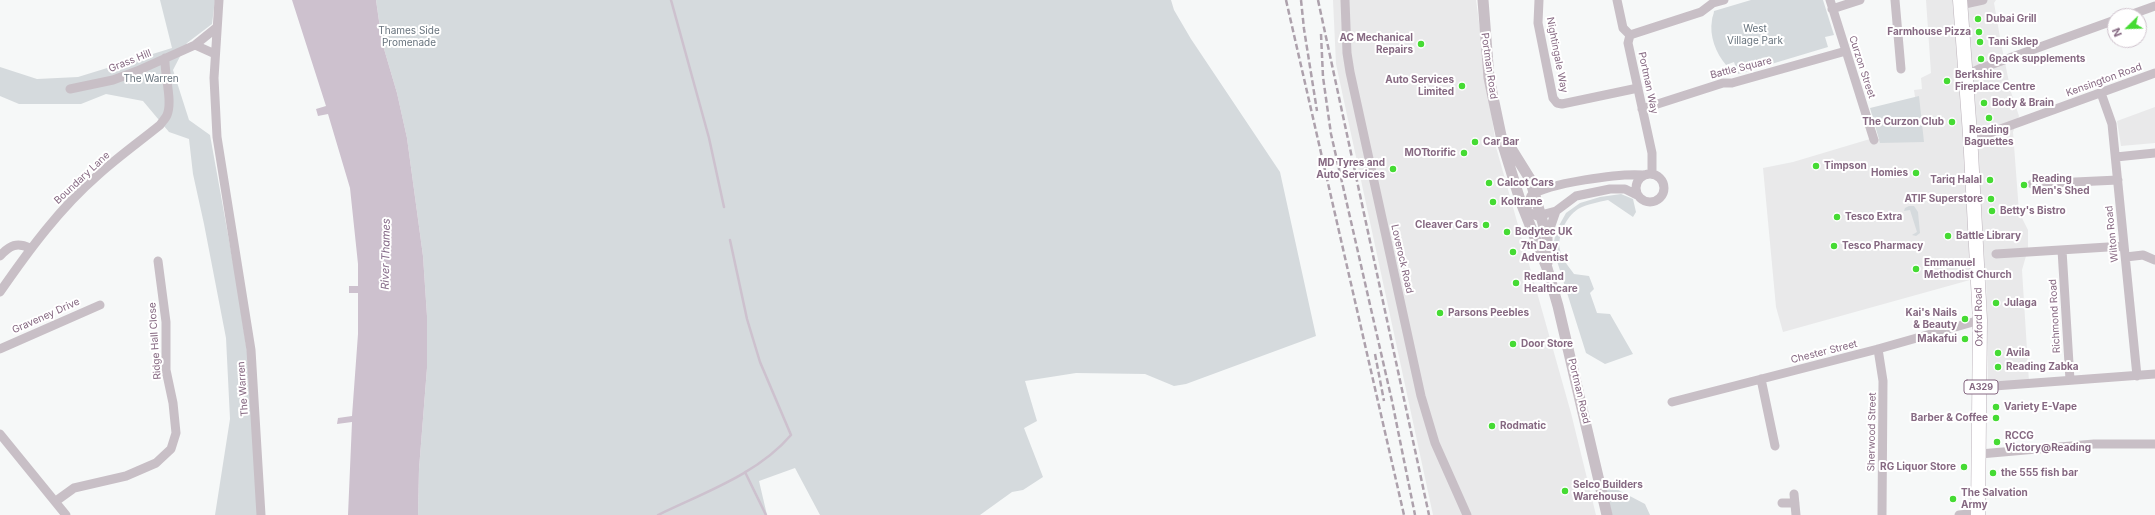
<!DOCTYPE html>
<html>
<head>
<meta charset="utf-8">
<style>
  body { margin:0 }
  #map { position:relative; width:2155px; height:515px; overflow:hidden; background:#f6f8f8; font-family:Inter,sans-serif }
  canvas { display:block }
  .north { position:absolute; left:2107px; top:8px; width:40px; height:40px; box-sizing:border-box; background:#fff; border:1px solid #cfc3cd; border-radius:50%; rotate:247deg; font-size:11px; font-weight:700; line-height:16px; text-align:center; color:#866982 }
  .north::after { content:''; display:block; margin:auto; width:14px; height:18px; background:#45db33; clip-path:polygon(50% 0,100% 100%,50% 72%,0 100%) }
</style>
</head>
<body>
<div id="map">
<canvas width="2155" height="515"></canvas>
<div class="north">N</div>
</div>
<script>
const g = document.querySelector('canvas').getContext('2d');
g.lineJoin = 'round';
function paint(path, color) {
  g.fillStyle = color;
  g.fill(path, 'evenodd');
}
function stroke(path, color, width, dash) {
  g.strokeStyle = color;
  g.lineWidth = width;
  g.lineCap = dash ? 'butt' : 'round';
  g.setLineDash(dash || []);
  g.stroke(path);
}
function drawText(font, color, halo, rows, align = 'center') {
  g.font = font + ' Inter,sans-serif';
  g.lineWidth = 4;
  g.setLineDash([]);
  g.textBaseline = 'middle';
  g.strokeStyle = halo;
  g.fillStyle = color;
  for (const [text, x, y, turn = 0] of rows) {
    g.save();
    g.translate(x, y);
    g.rotate((+turn || 0) * Math.PI / 180);
    g.textAlign = isNaN(turn) ? turn : align;
    if (halo) g.strokeText(text, 0, 0);
    g.fillText(text, 0, 0);
    g.restore();
  }
}
const built = new Path2D(`
  M1333,0H1476L1496,147L1571,413L1596,515H1433L1336,64Z
  M1926,0H1996L1994,3L2001,43L2011,92L2019,116L2013,132L2019,212L2028,230V249L2022,270L2029,382L1988,384L1986,272L1970,280L1783,332L1776,307L1763,168L1793,162L1870,139H1921L1914,90L1922,89L1921,78L1931,73Z
  M2155,107V143L2121,146L2117,121Z`);
const green = new Path2D(`
  M160,0H215L212,24L187,43L173,70L189,120L210,135L236,279L247,351L259,515H215L230,419L226,338L204,224L193,174L189,139L169,132L143,101L106,94L81,104H19L0,96V67L37,79L78,77L172,48Z
  M376,0H1171L1174,10L1191,39L1280,172L1316,336L1186,384L1174,386L1145,374L1076,373L1025,381L1037,421L1024,428L1043,477L1023,490L1012,492L980,515H820L795,468L759,481L767,515H418L419,469L427,368V316L423,256L407,138L397,93L382,42Z
  M1751,0H1823L1834,35L1825,37L1828,47L1738,74L1734,62L1726,65C1716,53 1709,36 1712,20C1712,17 1714,14 1714,11Z
  M1919,96L1924,142L1880,143L1870,108Z
  M1621,194L1633,199L1636,212L1633,217L1608,200C1599,202 1587,204 1578,209C1566,217 1557,236 1560,250C1562,259 1569,267 1574,274L1589,276L1594,289L1590,293L1597,313L1610,314L1633,354L1605,364L1586,353L1557,261L1554,242L1556,231L1566,213L1580,203L1600,197Z
  M1909,206H1914L1918,212L1920,233L1916,236L1912,235L1917,232L1910,210L1904,211L1905,208Z
  M1605,483L1645,504L1650,515H1612Z`);
const water = new Path2D(`
  M292,0H376L382,42L397,93L407,138L423,256L427,316V368L419,469L418,515H348L352,422L337,424L338,418L352,416L358,334V293H349V286H358V264L350,188L328,114L318,116L316,109L326,106Z`);
const stream = new Path2D(`
  M671,0L709,138L724,207
  M745,472L766,515
  M658,515C703,493 758,474 791,435L760,362L747,319L730,240`);
const minor = new Path2D(`
  M219,0L214,78L217,137L251,350L261,515
  M1345,0L1347,53L1350,72L1421,396L1435,443L1467,515
  M1539,0L1538,23L1553,98L1557,103L1562,104L1638,88
  M1617,0L1623,28L1630,35L1628,43L1652,153V174
  M1830,0L1874,140
  M1895,0L1901,69
  M1960,5L1983,0
  M1832,9L1860,0
  M2127,16L2155,6
  M1630,35L1701,12L1713,3L1724,0
  M195,45L215,54
  M1965,76L1979,69L2115,20
  M70,89L113,80L137,71L195,45L216,28
  M2101,93L2112,124L2137,376
  M1642,109L1723,83H1732L1846,51
  M1970,134L1984,135L2155,73
  M2116,157L2155,153
  M1636 188a14 14 0 1 1 28 0a14 14 0 1 1-28 0Z
  M2032,184L2118,180
  M1556,211L1537,216L1526,211L1531,196C1546,183 1622,173 1643,175
  M1547,237L1556,211L1576,196L1610,189H1625L1637,195
  M2062,250L2070,380
  M1996,254L2124,246
  M0,256C10,245 17,242 30,248
  M2126,257L2143,255L2155,260
  M0,292C29,250 60,208 98,175C118,157 139,142 160,125C162,122 166,118 167,115C173,101 164,74 165,58
  M0,349L100,305
  M1878,349L1883,381L1882,515
  M1761,379L1775,446
  M1981,387L2155,374
  M1672,402L1878,349L1980,320
  M0,434L66,515
  M1980,454L2094,444H2155
  M1794,494L1796,515
  M56,501L74,488L126,476L156,463L171,449L176,433L173,403L166,370V322L158,261
  M1782,503H1795
  M1959,515L1978,513`);
const tertiary = new Path2D(`
  M1483,0L1489,78L1503,145L1520,200L1547,268L1558,306L1607,515
  M1507,142L1530,179L1547,237V263`);
const primary = new Path2D(`
  M1960,0L1970,134L1980,320L1978,515`);
const rail = new Path2D(`
  M1286,0L1404,515
  M1301,0L1304,29L1317,111
  M1318,0L1429,515
  M1321,34L1323,77L1331,134L1392,401L1415,515
  M1375,354L1384,401`);
const markers = [
  [1978,19,4,"#45db33"],
  [1979,32,4,"#45db33"],
  [1980,42,4,"#45db33"],
  [1421,44,4,"#45db33"],
  [1981,59,4,"#45db33"],
  [1947,81,4,"#45db33"],
  [1462,86,4,"#45db33"],
  [1984,103,4,"#45db33"],
  [1989,118,4,"#45db33"],
  [1952,122,4,"#45db33"],
  [1475,142,4,"#45db33"],
  [1464,153,4,"#45db33"],
  [1816,166,4,"#45db33"],
  [1393,169,4,"#45db33"],
  [1916,173,4,"#45db33"],
  [1990,180,4,"#45db33"],
  [1489,183,4,"#45db33"],
  [2024,185,4,"#45db33"],
  [1991,199,4,"#45db33"],
  [1493,202,4,"#45db33"],
  [1992,211,4,"#45db33"],
  [1837,217,4,"#45db33"],
  [1486,225,4,"#45db33"],
  [1507,232,4,"#45db33"],
  [1948,236,4,"#45db33"],
  [1834,246,4,"#45db33"],
  [1513,252,4,"#45db33"],
  [1916,269,4,"#45db33"],
  [1516,283,4,"#45db33"],
  [1996,303,4,"#45db33"],
  [1440,313,4,"#45db33"],
  [1965,319,4,"#45db33"],
  [1965,339,4,"#45db33"],
  [1513,344,4,"#45db33"],
  [1998,353,4,"#45db33"],
  [1998,367,4,"#45db33"],
  [1996,407,4,"#45db33"],
  [1996,418,4,"#45db33"],
  [1492,426,4,"#45db33"],
  [1997,442,4,"#45db33"],
  [1964,467,4,"#45db33"],
  [1993,473,4,"#45db33"],
  [1565,491,4,"#45db33"],
  [1953,499,4,"#45db33"]
];
const shields = [
  [1981,387,34]
];
const shieldNames = [
  ["A329",1981,387]
];
const poiNames = [
  ["Dubai Grill",1986,19],
  ["Farmhouse Pizza",1971,32,"right"],
  ["AC Mechanical",1413,38,"right"],
  ["Repairs",1413,50,"right"],
  ["Tani Sklep",1988,42],
  ["6pack supplements",1989,59],
  ["Berkshire",1955,75],
  ["Fireplace Centre",1955,87],
  ["Auto Services",1454,80,"right"],
  ["Limited",1454,92,"right"],
  ["Body & Brain",1992,103],
  ["The Curzon Club",1944,122,"right"],
  ["Reading",1989,130,"center"],
  ["Baguettes",1989,142,"center"],
  ["Car Bar",1483,142],
  ["MOTtorific",1456,153,"right"],
  ["MD Tyres and",1385,163,"right"],
  ["Auto Services",1385,175,"right"],
  ["Timpson",1824,166],
  ["Homies",1908,173,"right"],
  ["Reading",2032,179],
  ["Men's Shed",2032,191],
  ["Tariq Halal",1982,180,"right"],
  ["Calcot Cars",1497,183],
  ["ATIF Superstore",1983,199,"right"],
  ["Koltrane",1501,202],
  ["Betty's Bistro",2000,211],
  ["Tesco Extra",1845,217],
  ["Cleaver Cars",1478,225,"right"],
  ["Bodytec UK",1515,232],
  ["Battle Library",1956,236],
  ["7th Day",1521,246],
  ["Adventist",1521,258],
  ["Tesco Pharmacy",1842,246],
  ["Emmanuel",1924,263],
  ["Methodist Church",1924,275],
  ["Redland",1524,277],
  ["Healthcare",1524,289],
  ["Julaga",2004,303],
  ["Parsons Peebles",1448,313],
  ["Kai's Nails",1957,313,"right"],
  ["& Beauty",1957,325,"right"],
  ["Makafui",1957,339,"right"],
  ["Door Store",1521,344],
  ["Avila",2006,353],
  ["Reading Zabka",2006,367],
  ["Variety E-Vape",2004,407],
  ["Barber & Coffee",1988,418,"right"],
  ["Rodmatic",1500,426],
  ["RCCG",2005,436],
  ["Victory@Reading",2005,448],
  ["RG Liquor Store",1956,467,"right"],
  ["the 555 fish bar",2001,473],
  ["Selco Builders",1573,485],
  ["Warehouse",1573,497],
  ["The Salvation",1961,493],
  ["Army",1961,505]
];
const parkNames = [
  ["West",1755,29],
  ["Village Park",1755,41],
  ["Thames Side",409,31],
  ["Promenade",409,43],
  ["The Warren",151,79]
];
const streetNames = [
  ["Nightingale Way",1557,55,79],
  ["Grass Hill",130,61,-22],
  ["Portman Road",1489,66,82],
  ["Curzon Street",1862,67,72],
  ["Battle Square",1741,68,-14],
  ["Kensington Road",2104,80,-20],
  ["Portman Way",1648,83,78],
  ["Boundary Lane",82,178,-43],
  ["Wilton Road",2112,234,-96],
  ["Loverock Road",1402,259,77],
  ["Graveney Drive",46,316,-24],
  ["Richmond Road",2055,316,-93],
  ["Oxford Road",1979,317,-91],
  ["Ridge Hall Close",155,341,-94],
  ["Chester Street",1824,352,-14],
  ["The Warren",243,389,-94],
  ["Portman Road",1579,391,77],
  ["Sherwood Street",1872,432,-89]
];
const waterNames = [
  ["River Thames",386,254,-89]
];
paint(built, '#e9e9ea');
paint(green, '#d5dadd');
paint(water, '#cdc1ce');
stroke(stream, '#cdc1ce', 2.5);
stroke(primary, '#bcb3bb', 15);
stroke(minor, '#c8bfc6', 9);
stroke(tertiary, '#c8bfc6', 11);
stroke(primary, '#fff', 14);
stroke(rail, '#ada1ac', 2.5, [6, 3]);
for (const [x, y, r, color] of markers) {
  const dot = new Path2D();
  dot.arc(x, y, r, 0, 2 * Math.PI);
  g.fillStyle = color;
  g.fill(dot);
  stroke(dot, '#fff', 1.5);
}
for (const [x, y, w] of shields) {
  const box = new Path2D();
  box.roundRect(x - w / 2, y - 7, w, 14, 3);
  g.fillStyle = '#fff';
  g.fill(box);
  stroke(box, '#866982', 1);
}
drawText('bold 9px', '#866982', null, shieldNames);
drawText('bold 10px', '#866982', '#fff', poiNames, 'left');
drawText('10px', '#67737d', '#fff', parkNames);
drawText('10px', '#866982', '#fff', streetNames);
drawText('italic 11px', '#856a88', '#fff', waterNames);
</script>
</body>
</html>
